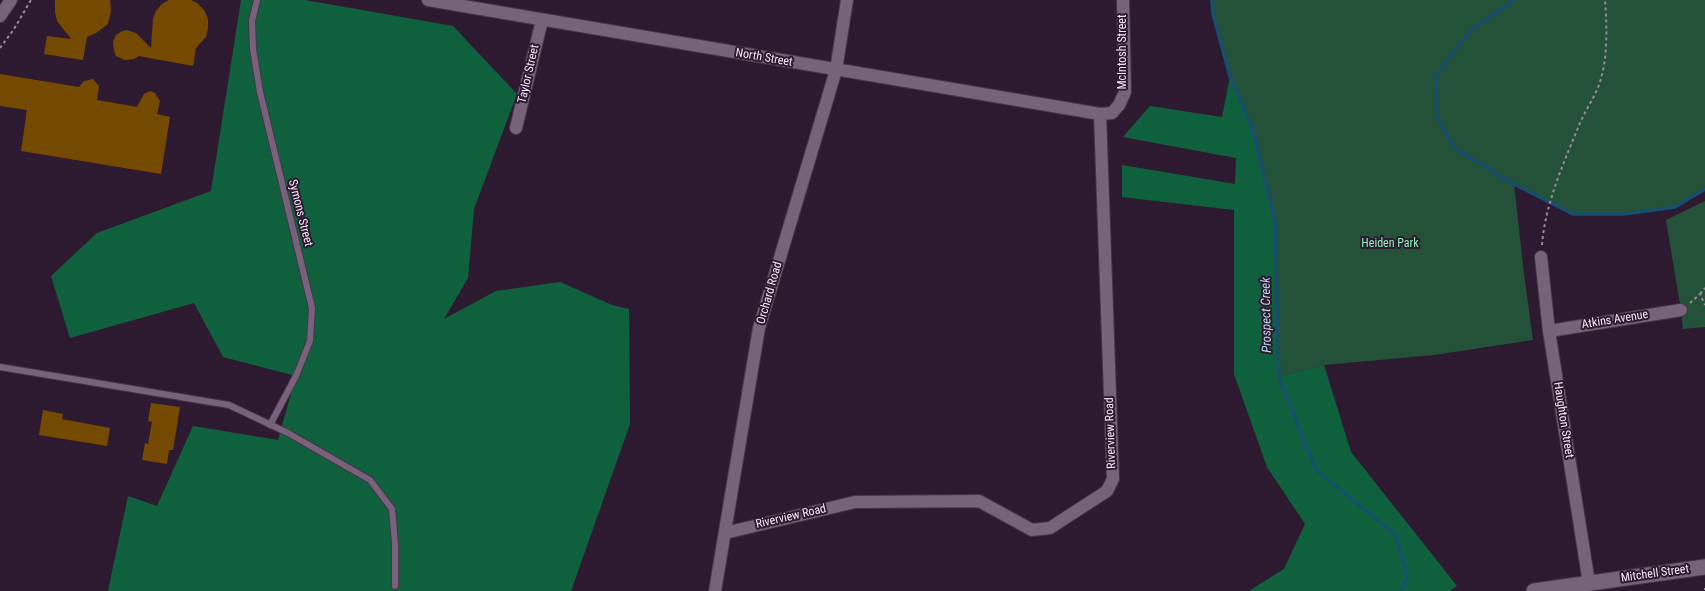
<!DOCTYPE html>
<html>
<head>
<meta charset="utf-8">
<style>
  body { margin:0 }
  canvas { display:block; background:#2e1a30 }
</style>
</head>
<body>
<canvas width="1705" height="591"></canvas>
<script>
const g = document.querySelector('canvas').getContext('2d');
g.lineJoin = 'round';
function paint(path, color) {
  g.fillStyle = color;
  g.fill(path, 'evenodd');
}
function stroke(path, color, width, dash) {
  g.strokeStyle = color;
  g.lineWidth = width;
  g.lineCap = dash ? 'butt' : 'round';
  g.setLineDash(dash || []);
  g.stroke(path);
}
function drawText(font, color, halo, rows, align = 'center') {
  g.font = font + ' "Roboto Condensed",sans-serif';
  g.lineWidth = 4;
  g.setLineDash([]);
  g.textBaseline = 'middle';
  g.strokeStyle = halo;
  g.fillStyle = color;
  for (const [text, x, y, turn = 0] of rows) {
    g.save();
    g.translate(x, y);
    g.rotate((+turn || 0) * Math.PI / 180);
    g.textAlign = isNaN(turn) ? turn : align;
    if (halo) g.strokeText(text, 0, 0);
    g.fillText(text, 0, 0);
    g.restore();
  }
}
const green = new Path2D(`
  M1212,0H1705V189L1675,207L1624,214H1573L1514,184L1524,274L1533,340L1434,355L1324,365L1279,377L1275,221L1252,127L1230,76L1213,14Z
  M1705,201V327L1683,329L1681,310L1666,220Z`);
const forest = new Path2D(`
  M241,0H305L453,26L517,94L474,209L468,278L444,319L496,291L560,282L612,305L629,309L630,424L571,591H108L128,496L157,506L193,426L278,440L296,376L223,357L194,303L70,338L51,276L97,233L211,191Z
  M1230,76L1252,127L1275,221L1279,377L1324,365L1351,452L1457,586L1450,591H1249L1284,569L1305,524L1267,467L1234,374V210L1122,197V165L1235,184L1236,158L1123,137L1150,106L1222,117Z`);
const stream = new Path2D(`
  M1212,0L1213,14L1230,76L1252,127L1275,221L1279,377L1316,470L1396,535L1407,576L1402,591
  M1514,0L1471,30L1436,75L1437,117L1454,148L1514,184L1573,214H1624L1675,207L1705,189`);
const building = new Path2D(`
  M55,0H110L111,11L108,24L96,33L87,37L83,60L44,54L47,36L71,39L57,21L55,12Z
  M169,0H191L197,3L204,10L208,19V28L206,37L196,48L193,66L139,56L134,59L125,60L116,56L114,51L113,42L116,35L122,31L127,30L136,33L151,48L153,19L156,11L162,4Z
  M0,74L79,87L84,81L93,79L99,86L97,100L137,107L144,94L150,91L155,93L160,101L157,114L170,117L161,174L21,151L27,110L0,106Z
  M151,403L180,407L173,450H169L167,464L142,460L145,443L148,444L152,422L148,421Z
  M43,410L63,414L62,419L110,428L107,446L39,435Z`);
const path = new Path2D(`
  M0,48L14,29L31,0
  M1542,245C1545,204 1564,162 1580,123C1586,109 1595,97 1600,82C1608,56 1607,27 1605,0
  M1700,294L1705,288
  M1690,303L1700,294L1705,305
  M1704,589H1705`);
const service = new Path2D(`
  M257,0L252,21L253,49L260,92L312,308L310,341L296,376L270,425
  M0,367L229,405L288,433L370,480L392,509L395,544V586`);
const minor = new Path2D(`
  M428,0L1100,114L1112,113L1119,105L1125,92L1123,0
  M0,16L11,0
  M516,128L542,20
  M1541,257L1549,331L1589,583
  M1549,331L1681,310
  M725,533L855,502L979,501L1032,530L1050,528L1107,491L1113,479L1100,114
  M715,591L759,328L836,70L847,0`);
const tertiary = new Path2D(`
  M1534,591L1705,567`);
const streetNames = [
  ["McIntosh Street",1123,52,-90],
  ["North Street",764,58,10],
  ["Taylor Street",529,74,-77],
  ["Symons Street",300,213,76],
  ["Orchard Road",770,293,-74],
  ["Atkins Avenue",1615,320,-9],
  ["Haughton Street",1563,420,81],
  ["Riverview Road",1111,433,-92],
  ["Riverview Road",791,517,-13],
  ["Mitchell Street",1655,574,-8]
];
const parkNames = [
  ["Heiden Park",1390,244]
];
const waterNames = [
  ["Prospect Creek",1267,315,-91]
];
paint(green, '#235239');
paint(forest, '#0f613d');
stroke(stream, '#164f6d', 3.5);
paint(building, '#744a00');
stroke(service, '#463649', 8);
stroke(minor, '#463649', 14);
stroke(tertiary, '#463649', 17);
stroke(path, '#98889a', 2, [3, 3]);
stroke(service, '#78617b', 6);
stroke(minor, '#78617b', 12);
stroke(tertiary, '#78617b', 15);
drawText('12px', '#f3e6f5', '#2e1a30', streetNames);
drawText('12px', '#89f0b8', '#2e1a30', parkNames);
drawText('italic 13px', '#b7dbf3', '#2e1a30', waterNames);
</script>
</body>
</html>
